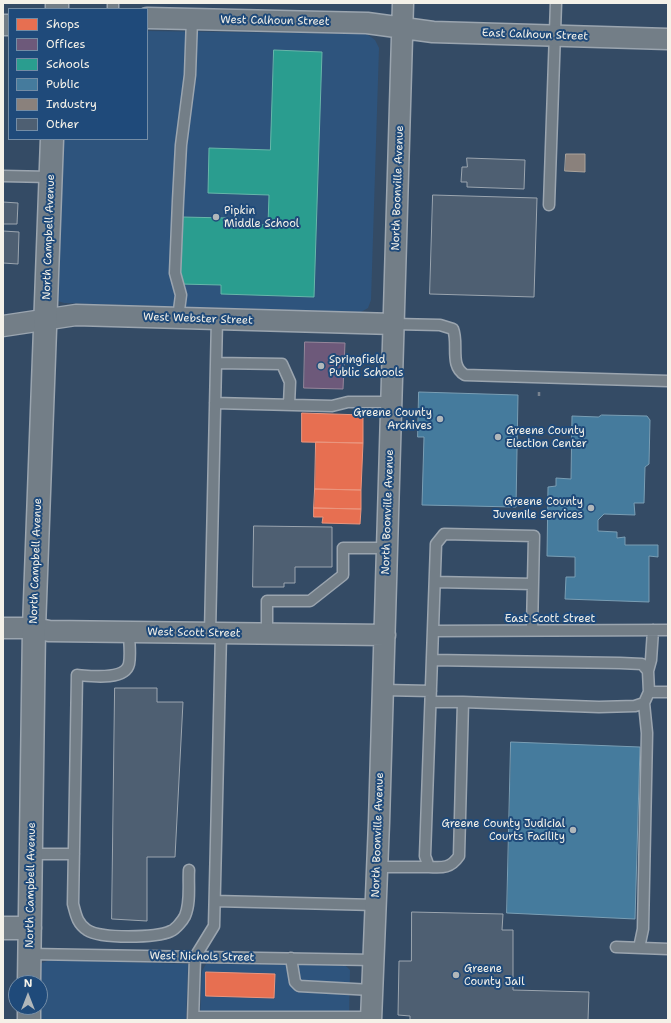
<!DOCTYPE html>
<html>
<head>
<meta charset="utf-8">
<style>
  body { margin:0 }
  #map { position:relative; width:671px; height:1023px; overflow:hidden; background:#344b65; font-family:"Shantell Sans",sans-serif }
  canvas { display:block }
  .frame { position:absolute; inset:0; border:4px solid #f4f1e8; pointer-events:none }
  .legend { position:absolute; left:8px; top:8px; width:140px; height:132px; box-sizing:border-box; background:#1f4a7a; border:1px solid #748da6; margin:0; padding:5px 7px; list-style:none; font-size:12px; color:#f4f1e8 }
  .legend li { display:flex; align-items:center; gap:8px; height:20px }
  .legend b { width:20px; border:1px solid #748da6 }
  .north { position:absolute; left:8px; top:975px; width:40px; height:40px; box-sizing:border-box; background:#1f4a7a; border:1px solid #748da6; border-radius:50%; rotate:0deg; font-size:11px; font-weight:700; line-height:16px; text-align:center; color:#f4f1e8 }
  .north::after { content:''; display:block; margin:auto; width:14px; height:18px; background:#b1b7ba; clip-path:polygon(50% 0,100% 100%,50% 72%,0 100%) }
</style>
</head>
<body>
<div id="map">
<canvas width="671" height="1023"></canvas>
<div class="frame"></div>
<ul class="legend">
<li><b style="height:11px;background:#e76f51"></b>Shops</li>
<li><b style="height:11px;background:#6d597a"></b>Offices</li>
<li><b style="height:11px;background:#2a9d8f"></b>Schools</li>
<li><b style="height:11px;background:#457b9d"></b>Public</li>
<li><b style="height:11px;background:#8a817c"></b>Industry</li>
<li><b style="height:11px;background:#4e5f72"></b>Other</li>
</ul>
<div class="north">N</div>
</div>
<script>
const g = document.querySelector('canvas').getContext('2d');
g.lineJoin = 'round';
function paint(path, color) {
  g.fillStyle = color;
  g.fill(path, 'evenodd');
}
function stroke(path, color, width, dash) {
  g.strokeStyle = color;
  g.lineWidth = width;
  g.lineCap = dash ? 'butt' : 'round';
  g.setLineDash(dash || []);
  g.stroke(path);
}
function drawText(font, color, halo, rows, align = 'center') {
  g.font = font + ' "Shantell Sans",sans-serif';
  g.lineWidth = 4;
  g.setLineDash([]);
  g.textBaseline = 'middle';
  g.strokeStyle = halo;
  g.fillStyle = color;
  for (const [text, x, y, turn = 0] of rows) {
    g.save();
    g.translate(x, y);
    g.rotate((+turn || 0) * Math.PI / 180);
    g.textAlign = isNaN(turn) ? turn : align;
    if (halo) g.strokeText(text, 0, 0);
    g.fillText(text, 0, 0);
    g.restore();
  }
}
const built = new Path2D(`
  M147,31L367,34L375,40L379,48L371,300L368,308L361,312L64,303L58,301L57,295L62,139H147Z
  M50,960L188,964L186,1020H37L40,1007L39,964Z
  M206,964L345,965L350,970L349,1020H200L202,971Z`);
const shops = new Path2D(`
  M302,413L363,415V443L302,442Z
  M316,442L363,443L361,490L315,489Z
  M315,489L361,490V509L314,508Z
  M314,508L361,509L360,524L322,523L323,517H314Z
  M206,972L275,974L274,998L206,996Z`);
const offices = new Path2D(`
  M305,342L345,343L343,389L304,388Z`);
const schools = new Path2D(`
  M274,50L322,52L314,297L221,294V285L180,284L182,217L227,218V224L268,225L269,195L208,193L209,148L270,150Z`);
const public = new Path2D(`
  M419,392L518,395L516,507L422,505L424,437H418Z
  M602,415L647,416L650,420L649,464L645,467L644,503H634L635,515L604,514L598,520V531L617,532V538L625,537V545H658V557L649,556V602L565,599L566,577H575V557L547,556L548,487L556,486V478L571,479L572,416L598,417Z
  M511,742L640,747L635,919L507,913Z`);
const industry = new Path2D(`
  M566,154H585V172L565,171Z`);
const building = new Path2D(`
  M467,158L525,160L524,189L467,187V182H461L462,167H467Z
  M433,195L537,198L534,297L430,294Z
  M3,202L18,203L17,224H3Z
  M3,231L19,232L18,264L3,263Z
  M254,526L332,527V567H295V583H284V587H253Z
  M115,688H157V702H183L175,857H147V921L112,919Z
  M412,912L503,914L502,930H513V990L589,992L588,1020H410V1016L398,1015L399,961H411Z`);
const path = new Path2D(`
  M539,392V399`);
const lane = new Path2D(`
  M113,9V3
  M3,176L51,177
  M549,205L556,3
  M178,318L181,295L175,273L178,201L181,145L190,75L192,19
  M394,324L440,325L453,329C459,344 449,366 465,375L668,381
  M216,363L282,364L290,382L289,405
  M215,403L332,406L348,402H391
  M435,582L533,584
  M433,631L668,630
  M129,632C129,642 131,654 129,664C125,681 90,676 77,675L73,904C76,915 77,923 87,930C101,939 156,938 171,931C176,929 183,920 185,916C191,902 188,884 189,870
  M210,633L217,319
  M267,633V601H310L343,575V548H387
  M432,660L620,663L642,664L648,671L649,692L644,703L635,706L599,707L463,702L459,856C451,868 443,868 429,867L425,856L436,544L444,534L534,536L532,630
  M648,671L651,660L653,630
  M383,690L431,691
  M649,692H668
  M431,702H463
  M31,854H74
  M377,867H429
  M215,901L376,905
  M616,947L668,949
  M639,948L643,929L647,733L644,703
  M30,954L374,960
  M291,958L295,982L299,986L372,990
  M194,1017H371
  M193,1020L195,957L214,926L221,633`);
const street = new Path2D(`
  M147,18L367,23L433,32L668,39
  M3,25H9
  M3,326L76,315L394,324
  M3,628H34L49,631L385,635
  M371,1020L379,822L403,3`);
const secondary = new Path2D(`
  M57,9V3
  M3,928H30
  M29,983L34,628L52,139
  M29,1020V1007`);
const markers = [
  [216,217,4,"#b1b7ba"],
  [321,366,4,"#b1b7ba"],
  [440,419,4,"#b1b7ba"],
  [498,437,4,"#b1b7ba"],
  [591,508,4,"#b1b7ba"],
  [573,830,4,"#b1b7ba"],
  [456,975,4,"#b1b7ba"]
];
const streetNames = [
  ["West Calhoun Street",275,21,1],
  ["East Calhoun Street",535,35,2],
  ["North Boonville Avenue",398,188,-88],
  ["North Campbell Avenue",49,237,-88],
  ["West Webster Street",198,319,2],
  ["North Boonville Avenue",388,512,-88],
  ["North Campbell Avenue",36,561,-88],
  ["East Scott Street",550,619],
  ["West Scott Street",194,633,1],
  ["North Boonville Avenue",378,835,-88],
  ["North Campbell Avenue",31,885,-89],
  ["West Nichols Street",202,957,1]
];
const poiNames = [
  ["Pipkin",224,211],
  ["Middle School",224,224],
  ["Springfield",329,360],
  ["Public Schools",329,373],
  ["Greene County",432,413,"right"],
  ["Archives",432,426,"right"],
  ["Greene County",506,431],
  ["Election Center",506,444],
  ["Greene County",583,502,"right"],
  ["Juvenile Services",583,515,"right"],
  ["Greene County Judicial",565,824,"right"],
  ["Courts Facility",565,837,"right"],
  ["Greene",464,969],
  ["County Jail",464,982]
];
paint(built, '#2e547d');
paint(shops, '#e76f51');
stroke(shops, '#eb967e', 1);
paint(offices, '#6d597a');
stroke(offices, '#96879b', 1);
paint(schools, '#2a9d8f');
stroke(schools, '#67b6aa', 1);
paint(public, '#457b9d');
stroke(public, '#7a9eb4', 1);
paint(industry, '#8a817c');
stroke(industry, '#aaa39c', 1);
paint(building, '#4e5f72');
stroke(building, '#9ba5af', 1);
stroke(lane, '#9ba5af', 13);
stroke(street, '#9ba5af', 23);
stroke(secondary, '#9ba5af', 25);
stroke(path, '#78838f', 2.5, [4, 3]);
stroke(lane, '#737e87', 10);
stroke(street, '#737e87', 20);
stroke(secondary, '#737e87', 22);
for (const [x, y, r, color] of markers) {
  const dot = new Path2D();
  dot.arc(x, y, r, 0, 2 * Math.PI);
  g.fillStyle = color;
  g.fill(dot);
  stroke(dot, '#1f4a7a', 1.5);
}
drawText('11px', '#f4f1e8', '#1f4a7a', streetNames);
drawText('11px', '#f4f1e8', '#1f4a7a', poiNames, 'left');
</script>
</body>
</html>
